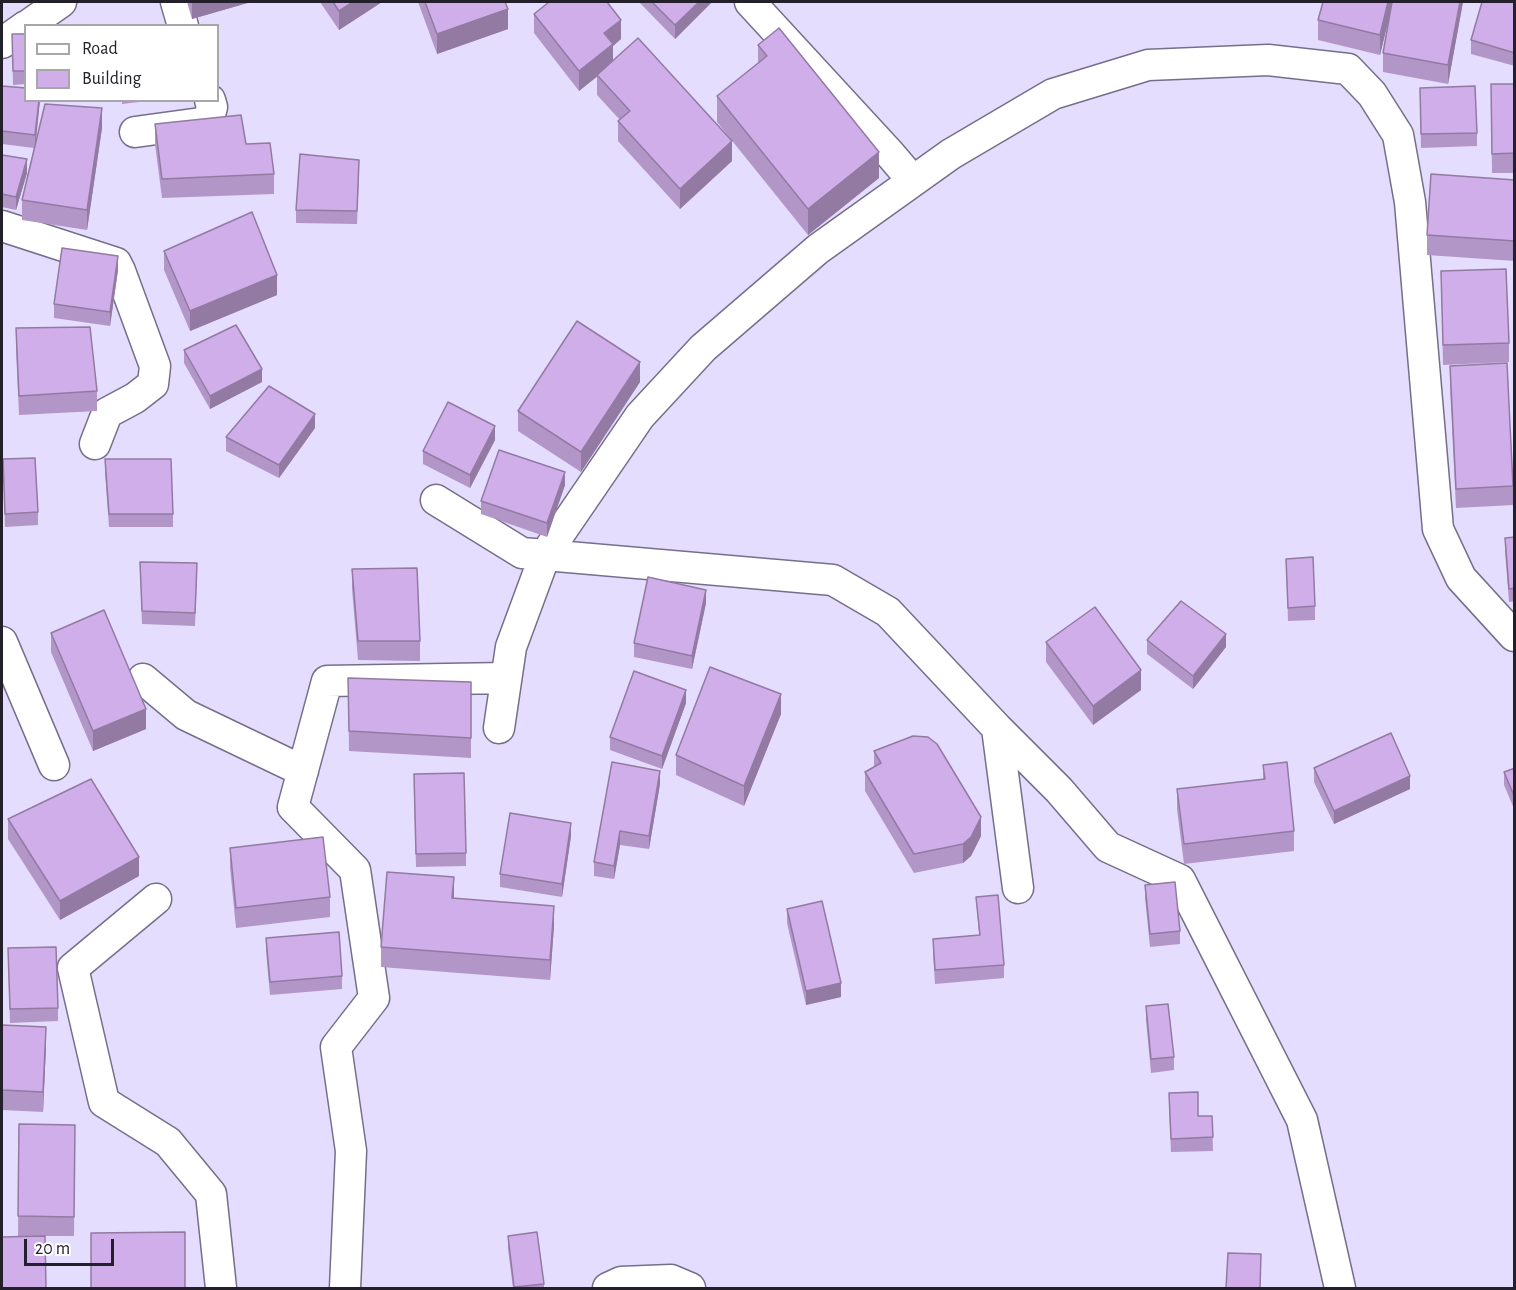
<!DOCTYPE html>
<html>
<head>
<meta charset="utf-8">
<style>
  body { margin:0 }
  #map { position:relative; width:1516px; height:1290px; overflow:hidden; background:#e4ddfd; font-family:"Alegreya Sans",sans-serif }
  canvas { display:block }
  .frame { position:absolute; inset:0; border:3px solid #23202c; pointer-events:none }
  .legend { position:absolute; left:24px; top:24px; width:195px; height:78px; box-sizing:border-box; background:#fff; border:2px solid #a7a6ab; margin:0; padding:8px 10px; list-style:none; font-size:18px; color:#23202c }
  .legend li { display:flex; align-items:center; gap:12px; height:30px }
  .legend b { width:30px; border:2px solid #a7a6ab }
  .scale { position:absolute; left:24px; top:1239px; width:90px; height:27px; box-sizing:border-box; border:3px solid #23202c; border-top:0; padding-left:8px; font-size:18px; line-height:21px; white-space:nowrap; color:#23202c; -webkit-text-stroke:4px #fff; paint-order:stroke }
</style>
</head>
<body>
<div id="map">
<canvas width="1516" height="1290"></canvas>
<div class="frame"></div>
<ul class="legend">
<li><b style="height:8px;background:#fff"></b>Road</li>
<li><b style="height:16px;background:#d0aee9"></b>Building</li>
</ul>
<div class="scale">20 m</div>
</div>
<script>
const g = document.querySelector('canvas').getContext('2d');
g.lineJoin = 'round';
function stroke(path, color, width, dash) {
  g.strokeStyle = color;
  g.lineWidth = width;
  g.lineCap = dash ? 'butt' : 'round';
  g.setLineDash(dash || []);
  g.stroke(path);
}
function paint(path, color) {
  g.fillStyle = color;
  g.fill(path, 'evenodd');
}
const street = new Path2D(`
  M176,2L183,26
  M750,2L890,154L913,181
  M27,26L61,2
  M2,43L26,26
  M135,132L208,122L212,107L210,100
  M2,226L116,263L120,271L155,366L153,384L135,398L107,413L95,444
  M436,500L522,553L833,580L888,612L997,728L1018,888
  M2,642L54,765
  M143,679L186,715L303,771
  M499,728L511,647L545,555L640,416L703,348L818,249L951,154L1053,94L1148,65L1268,60L1348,69L1372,94L1398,135L1410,202L1438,529L1461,578L1514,636
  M997,728L1059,790L1108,847L1180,880L1302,1120L1340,1288
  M156,899L73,968L104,1102L168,1142L211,1194L221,1288
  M345,1288L351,1151L336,1047L374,998L355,870L293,807L327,681L506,678
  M608,1288L621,1282L671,1280L690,1288`);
const wall = new Path2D(`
  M187,2H251L192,19Z
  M320,2H382L339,30Z
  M418,2H505L508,29L437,54Z
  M639,2H712L675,39Z
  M1323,2H1463L1448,84L1383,72V53L1390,12L1380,55L1318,40V20Z
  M1515,2V66L1471,54V40Z
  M534,14L621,39L613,46V61L732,161L680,209L618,141V121L620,120L597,95V76L579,91L534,33Z
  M12,34H26V84L13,85Z
  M758,45L879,178L808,235L717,122V96L758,63Z
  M1515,84V173H1492L1491,104Z
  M2,86L40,100L36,141L102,128L87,230L22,220V200L34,148L2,144Z
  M122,100H156L122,104Z
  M1420,102L1477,133V146L1421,148Z
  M155,124L246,144L274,174V194L162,198L155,144Z
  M2,155L27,173L16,210L2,207Z
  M359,173L357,224L296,223V210Z
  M1515,180V261L1427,255V235Z
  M164,251L277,295L190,331L164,270Z
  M118,270L110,326L54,318V304Z
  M1441,271L1509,343V362L1443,365Z
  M16,328L97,391V411L19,415L16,348Z
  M184,350L262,382L210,409L184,363Z
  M1450,366L1513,486V505L1456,508L1450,386Z
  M640,382L581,472L518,431V411Z
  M315,428L279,478L226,451V437Z
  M495,440L470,488L423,464V451Z
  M3,459L38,512V525L5,527Z
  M105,459L173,514V527H109L105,472Z
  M565,485L547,537L481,514V501Z
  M1515,537V601L1509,602L1505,551V538Z
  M1286,559L1315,606V620L1288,621Z
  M140,562L197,576L195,626L142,624Z
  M352,569L420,641V661L358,660L352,589Z
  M706,603L692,669L634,657V643Z
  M51,633L146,729L93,751L51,652Z
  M1147,640L1226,647L1193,689L1147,654Z
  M1046,642L1141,690L1093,725L1046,662Z
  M348,678L471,738V758L349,751Z
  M686,703L662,769L610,750V737Z
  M781,714L744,806L676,775V755Z
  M874,751L981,836L971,856L963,863L914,873L865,791V772L874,767Z
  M1263,765L1294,831V851L1184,864L1177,809V789L1263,779Z
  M1314,768L1410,789L1334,824L1314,782Z
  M1515,768V811L1504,785V772Z
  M660,784L649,849L620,845L614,879L594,876V862Z
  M414,788L466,853V866L416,867Z
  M8,819L139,876L60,920L8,839Z
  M571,836L562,897L500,887V874Z
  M230,848L330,897V917L236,928L230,867Z
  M1145,885L1180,931V944L1150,947L1145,898Z
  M976,897L1004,965V978L935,984L933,952V939L979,935Z
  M454,899L554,926L550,980L381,967V947Z
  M787,909L841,997L806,1005L787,923Z
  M266,938L342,976V989L270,995L266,951Z
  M8,962L58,1008V1021L10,1023Z
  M1146,1006L1174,1057V1070L1151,1073L1146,1020Z
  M2,1025L46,1046L43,1112L2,1110Z
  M1169,1107L1198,1116H1212L1213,1151L1171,1152Z
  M19,1124L75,1125L74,1236H18Z
  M508,1236L544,1284V1288H513L508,1249Z`);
const shadedWall = new Path2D(`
  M192,2H251L192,19Z
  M353,2H382L339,30V11Z
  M699,2H712L675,39V25Z
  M1388,2H1393L1380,55V35Z
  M1460,2H1463L1448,84V65Z
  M508,9V29L437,54V34Z
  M621,20V39L613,46V64L579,91V71L604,33Z
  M39,100H40L35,148V135Z
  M102,108V128L87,230V210Z
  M732,141V161L680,209V189Z
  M879,152V178L808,235V209Z
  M27,159V173L16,210V197Z
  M118,256V270L110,326V312Z
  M277,275V295L190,331V311Z
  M640,362V382L581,472V452Z
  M262,369V382L210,409V396Z
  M315,414V428L279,478V465Z
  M495,426V440L470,488V475Z
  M565,472V485L547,537V523Z
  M706,590V603L692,669V656Z
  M1226,634V647L1193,689V676Z
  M1141,670V690L1093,725V706Z
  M686,690V703L662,769V756Z
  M781,694V714L744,806V786Z
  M146,709V729L93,751V731Z
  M660,771V784L649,849V836Z
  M1410,776V789L1334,824V811Z
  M981,817V836L971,856L963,863V844Z
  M571,823V836L562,897V884Z
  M620,831V845L614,879V866Z
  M139,857V876L60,920V901Z
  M454,877V897L452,918V898Z
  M554,906V926L550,980V960Z
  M841,983V997L806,1005V991Z
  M46,1027V1046L43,1112V1092Z`);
const building = new Path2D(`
  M333,2H353L339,11Z
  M425,2H505L508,9L437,34Z
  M549,2H607L621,20L604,33L613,44L579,71L534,14Z
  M652,2H699L675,25Z
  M1323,2H1388L1380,35L1318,20Z
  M1392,2H1460L1448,65L1383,53Z
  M1482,2H1515V53L1471,40Z
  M779,28L879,152L808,209L717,96L767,56L758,45Z
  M12,34H26V71H13Z
  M638,38L732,141L680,189L618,121L630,111L597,75Z
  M1491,84H1515V153L1492,154Z
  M2,86L26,88V100H39L35,135L2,131Z
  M1475,86L1477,133L1421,134L1420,88Z
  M45,104L102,108L87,210L22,200Z
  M241,115L246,144L270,143L274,174L162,179L155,124Z
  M300,154L359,160L357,211L296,210Z
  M2,155L27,159L16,197L2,194Z
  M1431,174L1515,180V241L1427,235Z
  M252,212L277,275L190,311L164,251Z
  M62,248L118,256L110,312L54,304Z
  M1506,269L1509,343L1443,345L1441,271Z
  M577,321L640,362L581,452L518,411Z
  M236,325L262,369L210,396L184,350Z
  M90,327L97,391L19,396L16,328Z
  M1507,363L1513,486L1456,489L1450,366Z
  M269,386L315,414L279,465L226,437Z
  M448,402L495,426L470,475L423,451Z
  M499,450L565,472L547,523L481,501Z
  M35,458L38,512L5,514L3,459Z
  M105,459H171L173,514H109Z
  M1515,537V588L1509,589L1505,538Z
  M1313,557L1315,606L1288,608L1286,559Z
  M140,562L197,563L195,613L142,611Z
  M417,568L420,641H358L352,569Z
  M648,577L706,590L692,656L634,643Z
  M1181,601L1226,634L1193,676L1147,640Z
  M1095,607L1141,670L1093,706L1046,642Z
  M104,610L146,709L93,731L51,633Z
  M710,667L781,694L744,786L676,755Z
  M634,671L686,690L662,756L610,737Z
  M348,678L471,682V738L349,731Z
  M1391,733L1410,776L1334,811L1314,768Z
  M913,736L928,737L937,744L981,817L971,837L963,844L914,854L865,772L881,763L874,751Z
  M612,762L660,771L649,836L620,831L614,866L594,862Z
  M1287,762L1294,831L1184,844L1177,789L1265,779L1263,765Z
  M1515,768V798L1504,772Z
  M464,773L466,853L416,854L414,774Z
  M91,779L139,857L60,901L8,819Z
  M510,813L571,823L562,884L500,874Z
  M323,837L330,897L236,908L230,848Z
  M387,872L454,877L452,898L554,906L550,960L381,947Z
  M1175,882L1180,931L1150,934L1145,885Z
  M998,895L1004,965L935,970L933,939L980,935L976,897Z
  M822,901L841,983L806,991L787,909Z
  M339,932L342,976L270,982L266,938Z
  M56,947L58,1008L10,1009L8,948Z
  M1168,1004L1174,1057L1151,1059L1146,1006Z
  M2,1025L46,1027L43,1092L2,1090Z
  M1198,1092V1116H1212L1213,1137L1171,1139L1169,1093Z
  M19,1124L75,1125L74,1217L18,1216Z
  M185,1232V1288H91V1233Z
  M537,1232L544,1284L514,1287L508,1236Z
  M45,1236L46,1288H2V1237Z
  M1228,1253L1261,1254L1260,1288H1226Z`);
stroke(street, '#756f8b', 33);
stroke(street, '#fff', 30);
paint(wall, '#b396c8');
paint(shadedWall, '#927aa3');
paint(building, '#d0aee9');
stroke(building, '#927aa3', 1.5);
</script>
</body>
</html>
